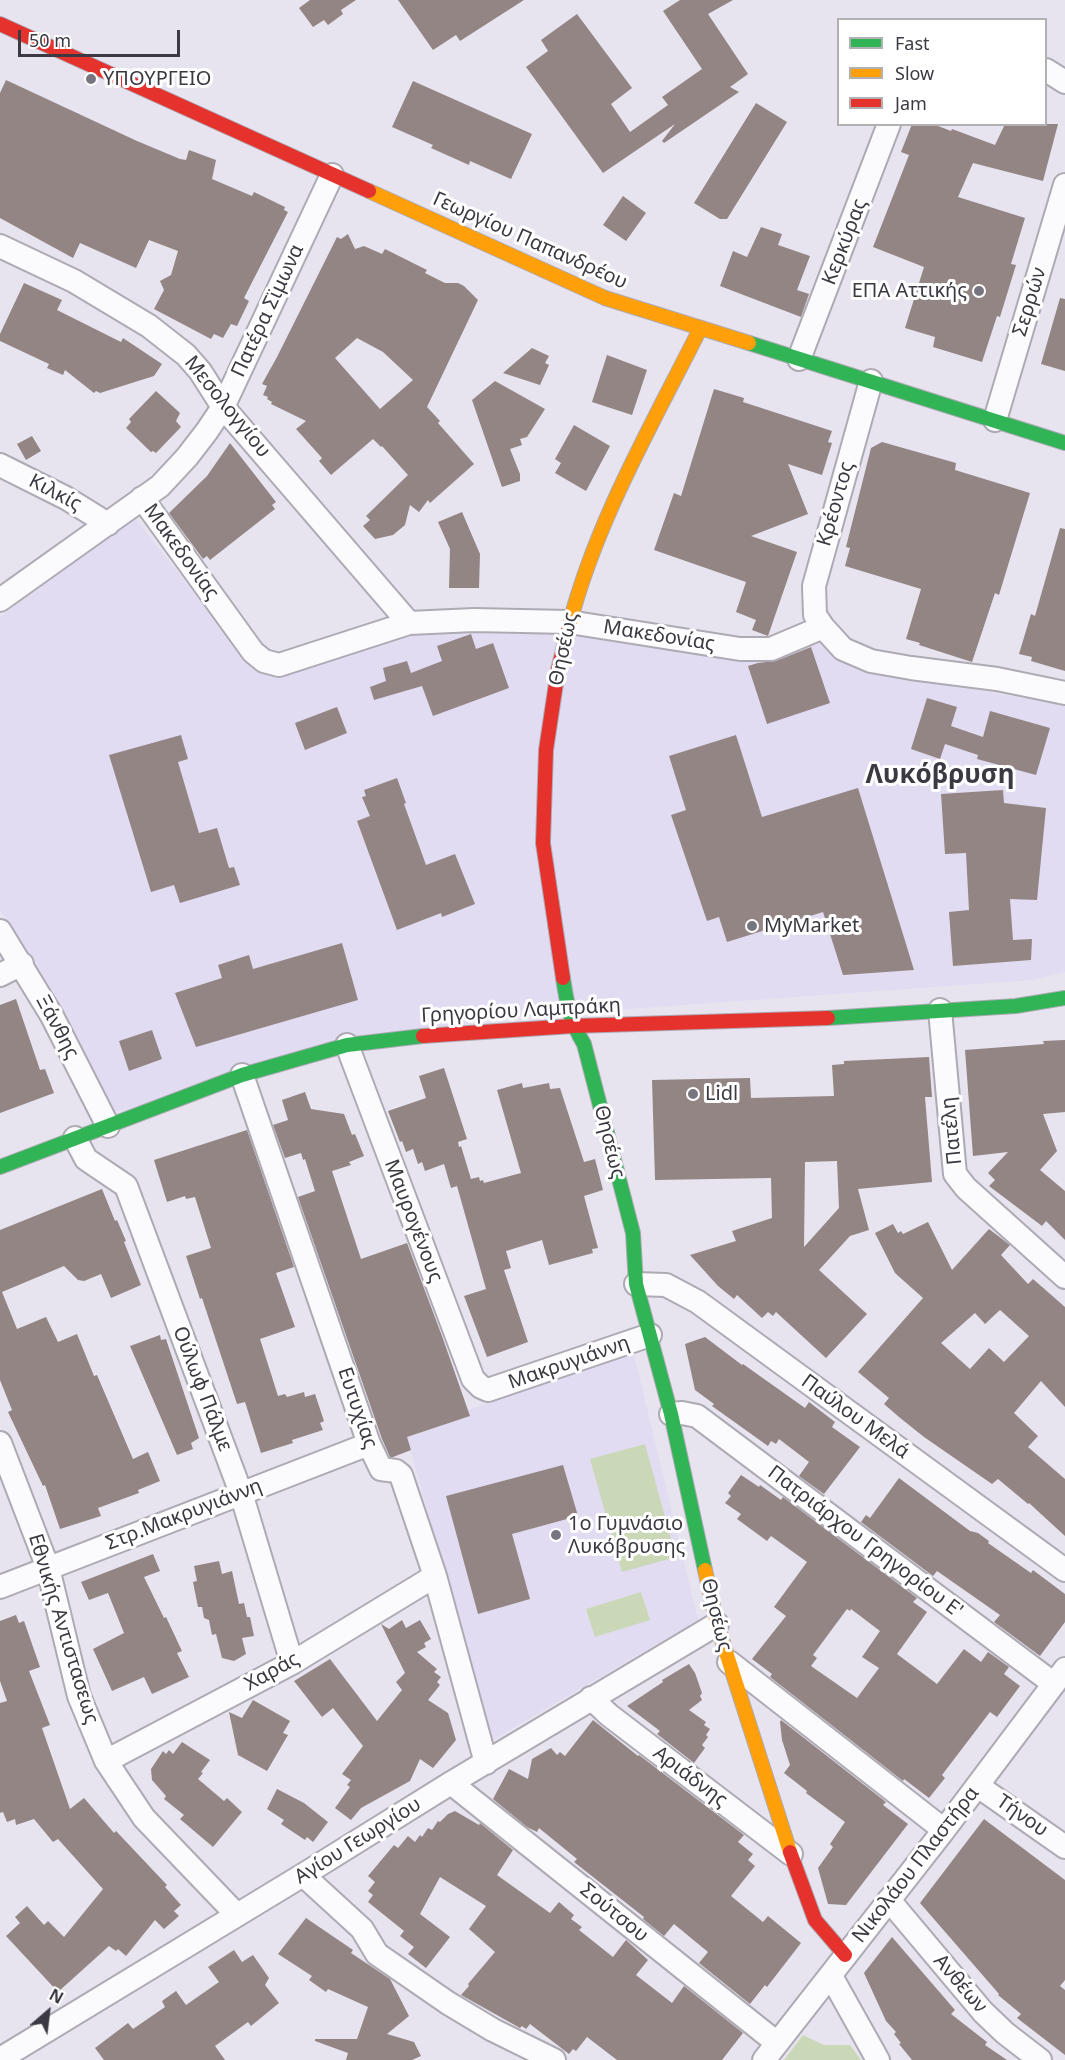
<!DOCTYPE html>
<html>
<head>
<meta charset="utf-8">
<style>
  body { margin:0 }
  #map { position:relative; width:1065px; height:2060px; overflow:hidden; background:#e7e4f0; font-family:"Noto Sans",sans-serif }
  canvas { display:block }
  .legend { position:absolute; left:837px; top:18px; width:210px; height:108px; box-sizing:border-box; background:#fff; border:2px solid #b1b0b3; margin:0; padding:8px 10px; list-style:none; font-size:18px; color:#3b3942 }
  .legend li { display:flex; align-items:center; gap:12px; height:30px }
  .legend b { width:30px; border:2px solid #b1b0b3 }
  .north { position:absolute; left:18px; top:1982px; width:60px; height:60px; -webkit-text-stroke:4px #fff; paint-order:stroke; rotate:28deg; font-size:16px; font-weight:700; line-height:24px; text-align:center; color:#3b3942 }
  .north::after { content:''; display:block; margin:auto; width:21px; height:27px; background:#3b3942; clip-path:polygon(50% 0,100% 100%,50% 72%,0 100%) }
  .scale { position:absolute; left:18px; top:30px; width:162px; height:27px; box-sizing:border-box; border:3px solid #3b3942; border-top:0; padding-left:8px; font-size:18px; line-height:21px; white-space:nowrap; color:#3b3942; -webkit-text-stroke:4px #fff; paint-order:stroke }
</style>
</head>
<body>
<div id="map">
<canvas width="1065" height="2060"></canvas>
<ul class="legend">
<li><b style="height:8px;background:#30b455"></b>Fast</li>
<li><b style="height:8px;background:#ff9f0a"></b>Slow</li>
<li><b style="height:8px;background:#e5322d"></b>Jam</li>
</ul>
<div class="north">N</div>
<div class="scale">50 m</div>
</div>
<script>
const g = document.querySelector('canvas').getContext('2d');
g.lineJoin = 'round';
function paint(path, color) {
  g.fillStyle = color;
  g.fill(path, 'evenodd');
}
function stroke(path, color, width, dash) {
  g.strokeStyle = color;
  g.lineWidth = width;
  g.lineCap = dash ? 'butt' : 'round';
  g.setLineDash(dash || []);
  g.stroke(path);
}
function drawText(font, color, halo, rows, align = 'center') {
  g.font = font + ' "Noto Sans",sans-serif';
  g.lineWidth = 6;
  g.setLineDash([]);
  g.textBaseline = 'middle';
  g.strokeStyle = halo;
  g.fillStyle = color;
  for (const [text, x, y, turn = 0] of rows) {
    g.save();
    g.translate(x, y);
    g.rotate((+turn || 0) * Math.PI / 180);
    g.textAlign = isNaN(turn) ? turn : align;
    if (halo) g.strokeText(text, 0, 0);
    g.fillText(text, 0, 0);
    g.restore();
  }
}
const built = new Path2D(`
  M135,518L248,662L405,634L461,628L575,633L732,655L817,636L828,652L863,671L1065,705V972L1033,980L489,1019L115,1112L51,990L0,910V617Z
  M633,1350L698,1620L491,1741L407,1437L469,1416L468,1410Z`);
const green = new Path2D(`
  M645,1444L676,1557L622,1572L590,1459Z
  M641,1592L650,1620L595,1637L586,1609Z
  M803,2035L824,2045H850L861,2060H784Z`);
const building = new Path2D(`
  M310,0H356L341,10L343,14L328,25L324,20L313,27L299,8Z
  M398,0H524L460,41L456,35L433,50Z
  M680,0H733L708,14L748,74L730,87L739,92L664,143L662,141L675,124L603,173L526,67L548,51L541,40L577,14L632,88L611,104L630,132L668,105L662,97L702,69L663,11Z
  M6,80L137,141L180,159L186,160L189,150L216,160L212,179L252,196L254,192L285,207L284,210L288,212L244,298L249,301L237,326L231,324L223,338L214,334L211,339L154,309L164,290L160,281L171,275L178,251L149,240L136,268L80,243L73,258L0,218V93Z
  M413,81L532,134L511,179L470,161L469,165L431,148L433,145L392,127Z
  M756,103L787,122L727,219H720L694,203Z
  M912,124H933L951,131L952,129L995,145L1005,124H1058L1043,181L973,163L958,197L1025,218L1011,264L1016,265L1000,317L997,316L982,362L933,347L935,337L905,328L924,267L873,247L909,155L901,152Z
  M623,196L646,213L626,241L603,225Z
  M761,227L782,234L778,245L810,256L797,290L809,294L801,317L720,286L733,251L747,257Z
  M348,234L355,249L364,246L382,254L385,249L427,270L425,273L445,283H458L464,286L478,300L427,407L440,421L438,423L474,464L430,503L428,500L419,512L410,505L405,525L393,535L375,539L363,526L370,520L366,516L408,475L382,446L381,447L373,439L331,475L319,461L322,458L296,429L306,421L271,404L272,402L267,399L268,397L263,395L267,386L262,384L277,357L337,237L341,239ZM357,338L383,352L413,380L380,409L335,358Z
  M24,283L62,300L57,310L121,342L123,338L162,364L154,376L100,393L96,391L94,393L65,370L63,375L47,368L49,364L0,341V334Z
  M1060,298L1065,299V371L1041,364Z
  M532,348L549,356L545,363L549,365L540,385L503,373Z
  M607,355L647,370L632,415L592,402Z
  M495,381L545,409L527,437L520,439L522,445L510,449L520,474V481L502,487L472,400Z
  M714,389L744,398L743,402L832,431L828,442L832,443L822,475L788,464L808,514L751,536L797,552L768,636L752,630L756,620L736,612L746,582L654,550L674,493L681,496Z
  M156,391L180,413L176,421L181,427L156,453L153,451L151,452L126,428L131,422L129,419Z
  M574,425L610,446L586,491L555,473L561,463L555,459Z
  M32,436L41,451L26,460L17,444Z
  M882,442L956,463L955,470L1030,493L999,595L995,593L972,662L919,645L920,643L906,639L921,589L845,566L850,548L846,547L871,448Z
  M230,443L276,502L272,505L275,509L210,560L207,556L203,559L169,513L207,476Z
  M462,512L480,554L479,588H449L450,549L438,522Z
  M1060,528L1065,529V671L1031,661L1032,657L1019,654L1031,614L1035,616Z
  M471,634L476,649L493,643L509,688L433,716L422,686L374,700L370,687L386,681L383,668L407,661L411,673L442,661L437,646Z
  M811,647L830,703L767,724L748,666L758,663L776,661Z
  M927,698L957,707L951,726L983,737L990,711L1050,728L1036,775L977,759L978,755L945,744L940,759L911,749Z
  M337,707L347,733L305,750L295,723Z
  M181,735L188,759L178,762L199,833L217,828L229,868L234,867L240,885L180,903L174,885L151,892L109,755Z
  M736,735L762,817L858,788L914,970L843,975L823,912L727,942L719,917L707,921L671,815L686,810L669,756Z
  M397,778L406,803L404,804L426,865L455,854L475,904L442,917L441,913L397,930L357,821L370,816L362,797L366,796L364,790Z
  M1003,790L1004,803L1046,808L1037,900L1010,899L1013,940L1032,939L1031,960L953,966L949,912L969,910L966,853L945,854L941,794Z
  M342,943L358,1000L196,1047L175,993L222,978L218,965L249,955L253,969Z
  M16,999L40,1070L45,1069L54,1093L0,1113V1005Z
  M152,1030L162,1059L129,1071L119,1041Z
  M1065,1040V1112L1043,1114L1057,1151L1040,1170L1065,1191V1240L1046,1221L1042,1226L989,1186L995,1180L988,1173L1008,1152L973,1156L965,1050L1044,1044L1043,1041Z
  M929,1057L932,1097H925L932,1182L858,1189L869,1230L850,1236L819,1270L867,1314L826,1358L776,1312L773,1316L768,1312L762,1318L737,1295L734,1299L718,1286L690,1255L736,1241L732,1231L772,1218L771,1178L655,1180L652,1080L750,1078L751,1098L834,1096L832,1065L844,1064V1061ZM837,1161L839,1208L804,1247L805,1162Z
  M444,1068L467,1139L458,1142L459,1147L461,1146L471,1179L479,1177L480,1181L483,1180L484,1183L521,1173L497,1090L522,1083L523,1088L549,1083L550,1089L560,1088L584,1162L595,1159L603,1190L584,1196L598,1248L592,1249L593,1253L549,1265L542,1240L506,1251L511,1268L504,1270L528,1342L487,1357L464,1296L486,1289L457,1186L451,1188L444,1164L425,1171L422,1162L418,1164L413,1149L406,1152L402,1141L400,1142L388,1111L426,1098L419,1076Z
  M305,1092L311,1109L344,1114L352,1135L355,1134L364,1156L349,1162L351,1165L332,1171L361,1259L407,1243L442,1336L470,1416L407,1437L411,1450L393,1457H390L382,1439L298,1197L315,1191L305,1159L303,1160L301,1153L285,1158L273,1125L288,1120L282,1100Z
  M247,1130L294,1267L276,1273L295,1327L260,1339L278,1396L285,1394L287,1397L304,1392L305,1397L315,1394L324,1421L320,1423L323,1430L292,1440L293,1443L261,1453L246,1405L245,1402L237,1404L202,1298L200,1299L186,1256L211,1248L195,1197L186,1199L185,1196L167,1202L154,1160Z
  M102,1189L115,1221L117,1220L126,1241L124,1242L141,1285L111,1298L101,1274L84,1281L78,1280L64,1266L2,1292L17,1329L46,1317L58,1342L77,1334L94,1376L97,1375L133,1459L148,1452L160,1481L138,1490L139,1493L98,1508L101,1516L60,1529L45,1485L43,1486L8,1412L12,1410L0,1380V1230Z
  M928,1222L952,1270L989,1229L1010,1245L1001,1255L1028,1284L1033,1279L1065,1307V1407L1041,1381L1014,1413L1038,1436L1028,1447L1065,1479V1536L1029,1503L1028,1504L998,1479L992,1484L924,1437L899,1417L884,1404L889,1398L858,1372L923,1298L895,1273L875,1233L893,1224L898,1233L901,1231L903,1234ZM1000,1310L1029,1336L1004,1362L989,1348L970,1369L941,1343L975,1313L985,1324Z
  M160,1335L161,1340L166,1339L199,1438L191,1443L193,1449L177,1455L130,1346Z
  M705,1337L742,1365L743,1364L805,1408L809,1402L835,1422L832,1427L860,1447L824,1494L799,1476L809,1462L779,1439L776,1444L771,1441L768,1446L712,1406L714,1404L695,1390L685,1344Z
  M563,1465L578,1516L512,1534L530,1599L478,1614L446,1496Z
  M741,1475L759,1487L760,1485L781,1500L783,1497L917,1598L913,1602L927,1612L897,1654L937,1684L964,1649L981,1662L988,1652L1009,1667L1004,1674L1020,1686L997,1717L990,1712L942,1775L945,1778L929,1798L904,1779L903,1781L770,1677L772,1674L752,1659L786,1616L774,1607L807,1562L771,1536L767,1541L737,1519L741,1514L725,1503L731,1496L728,1493ZM847,1609L850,1611L851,1609L880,1631L862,1657L879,1668L857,1698L811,1666L817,1658L813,1655Z
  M899,1478L970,1531L978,1533L989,1541L988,1543L1031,1573L1033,1570L1065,1594V1622L1040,1656L994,1622L1000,1615L937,1571L933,1576L861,1522L866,1515L870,1518Z
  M153,1554L160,1571L144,1577L164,1618L166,1617L182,1651L177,1653L189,1677L152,1694L144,1677L112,1691L93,1649L124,1633L108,1593L89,1600L81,1582Z
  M219,1561L222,1574L232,1571L239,1604L244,1603L247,1617H250L254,1636L242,1638L246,1654L234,1661L222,1658L216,1634L212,1635L209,1620L204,1618L202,1607H198L193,1582L197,1581L194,1566Z
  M16,1615L19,1623L24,1621L40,1667L29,1671L50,1725L42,1728L70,1809L84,1798L114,1833L116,1831L167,1885L165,1887L181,1905L174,1911L179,1916L164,1929L155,1920L126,1956L118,1949L116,1951L109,1946L58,1992L6,1936L20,1923L15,1917L27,1906L44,1925L48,1921L64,1937L103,1889L58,1839L53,1842L34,1819L16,1825L15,1819L7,1822L3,1812L0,1813V1703L7,1701L0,1681V1621Z
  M402,1620L406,1628L420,1620L431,1639L424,1643L426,1647L417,1652L437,1669L434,1672L441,1677L437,1682L440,1685L428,1700L448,1713L456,1740L433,1768L420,1759L410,1781L361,1808L351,1820L335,1808L350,1787L347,1785L351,1780L342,1774L363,1746L333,1708L322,1717L294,1681L330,1659L377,1721L402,1690L396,1682L405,1673L381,1624L389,1629Z
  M689,1664L695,1673L702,1693L700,1696L702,1700L689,1710L706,1722L704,1725L710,1729L706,1735L708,1737L702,1745L705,1748L694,1763L657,1734L660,1731L627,1706L663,1682L662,1680Z
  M253,1700L290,1721L283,1733L288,1735L267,1771L238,1755L229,1712L242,1718Z
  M593,1720L638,1756L639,1755L744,1835L738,1842L753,1854L748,1860L755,1866L731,1896L763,1922L768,1916L801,1943L767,1987L765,1985L750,2004L699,1963L708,1952L674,1924L664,1936L643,1919L644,1917L574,1862L577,1859L539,1828L537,1832L527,1827L493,1799L509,1769L528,1779L532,1759L551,1748L557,1755L560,1752L565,1756Z
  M781,1720L886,1802L883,1805L908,1824L846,1905L828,1904L818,1868L833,1847L830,1844L845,1822L806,1793L807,1791L784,1773L790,1765L782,1740L780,1722Z
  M182,1742L210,1760L201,1772L203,1773L198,1779L224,1801L227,1798L242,1812L213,1847L180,1819L184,1815L164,1799L166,1796L152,1780L151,1769L163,1751L166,1754L169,1750L173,1754Z
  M277,1789L304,1803L328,1822L313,1842L307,1837L305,1840L281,1824L284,1820L267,1809Z
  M455,1811L479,1825L480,1823L513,1850L497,1875L550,1913L559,1902L574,1915L571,1919L582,1927L579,1930L613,1957L626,1940L648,1960L636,1975L672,2003L684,1986L743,2033L722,2060H617L587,2037L576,2051L573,2049L569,2054L530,2024L526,2029L522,2026L520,2028L461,1995L469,1986L468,1984L495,1952L469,1929L486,1906L440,1877L420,1914L450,1937L426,1968L408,1954L414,1947L400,1936L404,1931L368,1902L373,1895L368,1891L375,1882L368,1876L394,1845L398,1848L408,1836L415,1842L420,1835L422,1837L428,1828L432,1830L438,1821L440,1822L448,1814Z
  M984,1819L1065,1880V1980L1060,1986L1065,1990V2055L1017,2018L1021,2014L998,1995L999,1994L920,1903Z
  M306,1918L353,1950L351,1953L390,1979L409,2016L387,2034L414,2042L421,2056L412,2060H346L348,2053L315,2041V2039H357L368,2007L328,1989L326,1992L309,1980L312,1976L278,1954Z
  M892,1937L955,2010L951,2014L987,2042L985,2045L1007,2060H912L899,2044L901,2043L894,2034L896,2032L886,2021L864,1973Z
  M234,1950L242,1962L253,1955L269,1978L265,1985L279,2003L251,2026L248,2022L215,2046L225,2060H104L95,2048L128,2023L133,2029L165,2007L162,2001L176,1991L186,2005L219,1982L208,1967Z`);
const street = new Path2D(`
  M1046,70L1065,82
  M0,246L74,281L149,326L186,355L200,371L223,407L409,623
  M799,359L889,124
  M995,420L1065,185
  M0,465L66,498L108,524
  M142,498L253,652L264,661L279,665L409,623L474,620L569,622L740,649H771L823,627L843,649L871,661L911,668L997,679L1065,693
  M0,600L160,486L187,457L207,431L223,407L332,175
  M823,627L815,615L814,586L871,381
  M0,931L52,1016L108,1126
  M0,975L22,964
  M940,1010L955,1174L966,1188L1065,1277
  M347,1045L473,1379L481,1387L488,1390L650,1335
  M242,1075L369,1444L381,1469L396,1471L401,1475L435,1576L486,1763
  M75,1138L86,1159L126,1186L241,1493L292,1663
  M636,1284L666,1285L698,1302L1065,1570
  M671,1414L682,1413L697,1416L1054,1684
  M0,1443L48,1568L79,1696L106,1761L144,1818L237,1915
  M0,1587L369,1444
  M729,1662L944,1830
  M591,1698L609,1715L791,1854
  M106,1761L292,1663L435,1576
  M451,1783L777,2043
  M978,1786L1065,1847
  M303,1875L362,1929L377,1954L448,2003L493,2030L554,2060
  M889,1900L983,2012L1005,2033L1040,2060
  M831,1976L878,2060
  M0,2059L303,1875L451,1783L717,1624
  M764,2060L944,1830L1065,1669`);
const fast = new Path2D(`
  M749,343L1065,443
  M563,978C567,1005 570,1021 584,1044L633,1233L636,1284L671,1414L705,1570
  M828,1018L1016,1006L1065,998
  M0,1167L242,1075L347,1045L423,1036`);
const slow = new Path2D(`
  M369,191L605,298L749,343
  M569,626C596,521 652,425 700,329
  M705,1570L717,1624L790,1852`);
const jam = new Path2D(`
  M0,24L369,191
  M563,978L543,843L546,750L558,670L569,626
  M423,1036L573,1026L828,1018
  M790,1852L815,1920L845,1955`);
const markers = [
  [91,79,6,"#77757f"],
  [979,291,6,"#77757f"],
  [752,926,6,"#77757f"],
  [693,1094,6,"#77757f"],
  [556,1535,6,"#77757f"]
];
const poiNames = [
  ["ΥΠΟΥΡΓΕΙΟ",103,79],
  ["ΕΠΑ Αττικής",967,291,"right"],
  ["MyMarket",764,926],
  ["Lidl",705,1094],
  ["1ο Γυμνάσιο",568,1524],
  ["Λυκόβρυσης",568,1547]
];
const streetNames = [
  ["Γεωργίου Παπανδρέου",530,241,24],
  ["Κερκύρας",845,242,-69],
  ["Σερρών",1030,302,-73],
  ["Πατέρα Σϊμωνα",268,311,-65],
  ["Μεσολογγίου",227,407,51],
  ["Κιλκίς",55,493,28],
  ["Κρέοντος",836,504,-74],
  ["Μακεδονίας",181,552,54],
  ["Μακεδονίας",659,636,9],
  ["Θησέως",564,649,-78],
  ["Γρηγορίου Λαμπράκη",521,1011,-3],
  ["Ξάνθης",57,1027,62],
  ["Πατέλη",952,1131,-96],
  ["Θησέως",609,1142,76],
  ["Μαυρογένους",413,1221,69],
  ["Μακρυγιάννη",569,1363,-19],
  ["Ούλωφ Πάλμε",202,1389,69],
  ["Ευτυχίας",357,1408,71],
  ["Παύλου Μελά",855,1417,36],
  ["Στρ.Μακρυγιάννη",184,1515,-21],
  ["Πατριάρχου Γρηγορίου Ε'",865,1542,37],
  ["Θησέως",716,1615,76],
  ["Εθνικής Αντιστασεως",63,1629,73],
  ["Χαράς",272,1672,-29],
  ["Αριάδνης",690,1777,37],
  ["Τήνου",1022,1816,35],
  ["Αγίου Γεωργίου",358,1841,-32],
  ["Νικολάου Πλαστήρα",916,1865,-52],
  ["Σούτσου",614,1913,39],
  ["Ανθέων",960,1984,49]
];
const districtNames = [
  ["Λυκόβρυση",940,776]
];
paint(built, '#e2dcf2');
paint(green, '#cad8b8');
paint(building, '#928583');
stroke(street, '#adaab4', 26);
stroke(fast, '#adaab4', 16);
stroke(slow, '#adaab4', 16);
stroke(jam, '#adaab4', 16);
stroke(street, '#fbfbfd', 22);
stroke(fast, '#30b455', 14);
stroke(slow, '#ff9f0a', 14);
stroke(jam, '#e5322d', 14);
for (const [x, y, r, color] of markers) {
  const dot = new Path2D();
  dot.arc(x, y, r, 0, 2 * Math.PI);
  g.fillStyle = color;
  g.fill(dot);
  stroke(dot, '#fff', 2);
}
drawText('20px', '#3b3942', '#fff', poiNames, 'left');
drawText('20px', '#3b3942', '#fff', streetNames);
drawText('bold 26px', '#3b3942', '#fff', districtNames);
</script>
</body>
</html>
